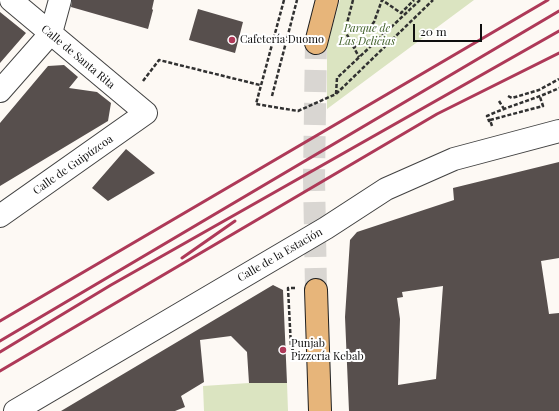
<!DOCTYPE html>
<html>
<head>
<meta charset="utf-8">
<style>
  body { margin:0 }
  #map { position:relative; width:559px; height:411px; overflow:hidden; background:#fdf9f4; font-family:"Playfair Display",serif }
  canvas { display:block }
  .scale { position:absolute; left:413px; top:24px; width:69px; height:18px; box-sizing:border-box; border:2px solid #0f0f0f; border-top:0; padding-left:5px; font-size:12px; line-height:14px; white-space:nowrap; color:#0f0f0f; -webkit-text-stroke:3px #fff; paint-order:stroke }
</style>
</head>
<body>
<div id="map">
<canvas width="559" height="411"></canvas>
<div class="scale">20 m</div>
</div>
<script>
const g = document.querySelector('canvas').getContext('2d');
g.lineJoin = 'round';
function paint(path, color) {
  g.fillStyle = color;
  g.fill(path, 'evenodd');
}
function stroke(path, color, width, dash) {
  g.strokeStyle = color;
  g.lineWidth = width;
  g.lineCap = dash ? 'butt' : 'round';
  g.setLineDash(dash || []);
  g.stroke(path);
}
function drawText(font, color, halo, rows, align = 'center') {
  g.font = font + ' "Playfair Display",serif';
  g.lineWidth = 4;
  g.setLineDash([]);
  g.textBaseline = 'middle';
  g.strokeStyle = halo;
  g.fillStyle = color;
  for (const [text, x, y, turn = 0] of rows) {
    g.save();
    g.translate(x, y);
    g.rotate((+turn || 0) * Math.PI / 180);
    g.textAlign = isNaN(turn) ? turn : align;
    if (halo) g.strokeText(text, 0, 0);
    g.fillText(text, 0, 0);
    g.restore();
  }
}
const green = new Path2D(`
  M340,0H474L327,109V46Z
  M249,383H287L288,411H204L203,386Z`);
const building = new Path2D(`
  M72,0H154L152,9L153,10L148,29L71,7Z
  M198,9L243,22L235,53L189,40Z
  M0,12L26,33L0,63Z
  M64,65L78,77L69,88L97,92L111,103L108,121L0,186V123L48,66Z
  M126,149L155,173L108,201L92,188Z
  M559,162V258L541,261L549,314L559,313V411H349L345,317L350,240L357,232L454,200L453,188ZM443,286L436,379L398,385L400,319L397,298L403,297L402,292Z
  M273,285L283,290L287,383H249L247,352L231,336L200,340L204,382L181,396L185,407L175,411H61Z`);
const majorTunnel = new Path2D(`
  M316,290L314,177L316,43`);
const path = new Path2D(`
  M284,0L256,104L298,111L336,94L433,0
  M353,0L345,31L359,57
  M354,48L374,22L382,0L401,13L414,0
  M143,81L159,60L260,85
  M336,94L337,78L420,0
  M272,96L297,0
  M508,96L512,98L539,90L559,79
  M499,101L504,109
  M490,120L543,106L540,97
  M492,126L490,120L489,121L487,116C511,105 536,99 559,88
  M295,288H288L291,347L295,353`);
const minor = new Path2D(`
  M0,91L51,33L60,0
  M0,216L146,113L11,0
  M15,411L326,228L386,189L454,159L559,131`);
const major = new Path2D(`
  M316,43L327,0
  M316,290L320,411`);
const rail = new Path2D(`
  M182,258L235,221
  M0,321L548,0
  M0,341L559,11
  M0,352L111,285L559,31
  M0,371L437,114L559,53`);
const markers = [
  [232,40,4,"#ae3958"],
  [283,350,4,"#ae3958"]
];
const parkNames = [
  ["Parque de",367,29],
  ["Las Delicias",367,42]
];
const poiNames = [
  ["Cafetería Duomo",240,40],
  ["Punjab",291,344],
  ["Pizzería Kebab",291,357]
];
const streetNames = [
  ["Calle de Santa Rita",78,57,40],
  ["Calle de Guipúzcoa",73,165,-35],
  ["Calle de la Estación",280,255,-30]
];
paint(green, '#dbe4c1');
paint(building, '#574f4d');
stroke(majorTunnel, '#d9d6d2', 22, [22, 11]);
stroke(minor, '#424242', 24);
stroke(major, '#202020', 24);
stroke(path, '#313131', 2.5, [4, 2]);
stroke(minor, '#fff', 22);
stroke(major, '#e7b57a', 22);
stroke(rail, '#ae3958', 3);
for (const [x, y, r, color] of markers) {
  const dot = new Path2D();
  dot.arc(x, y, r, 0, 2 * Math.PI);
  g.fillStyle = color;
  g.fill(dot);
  stroke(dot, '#fff', 1.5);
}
drawText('italic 11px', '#3f5f28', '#fff', parkNames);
drawText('11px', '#0f0f0f', '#fff', poiNames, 'left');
drawText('11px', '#0f0f0f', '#fff', streetNames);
</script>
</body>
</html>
